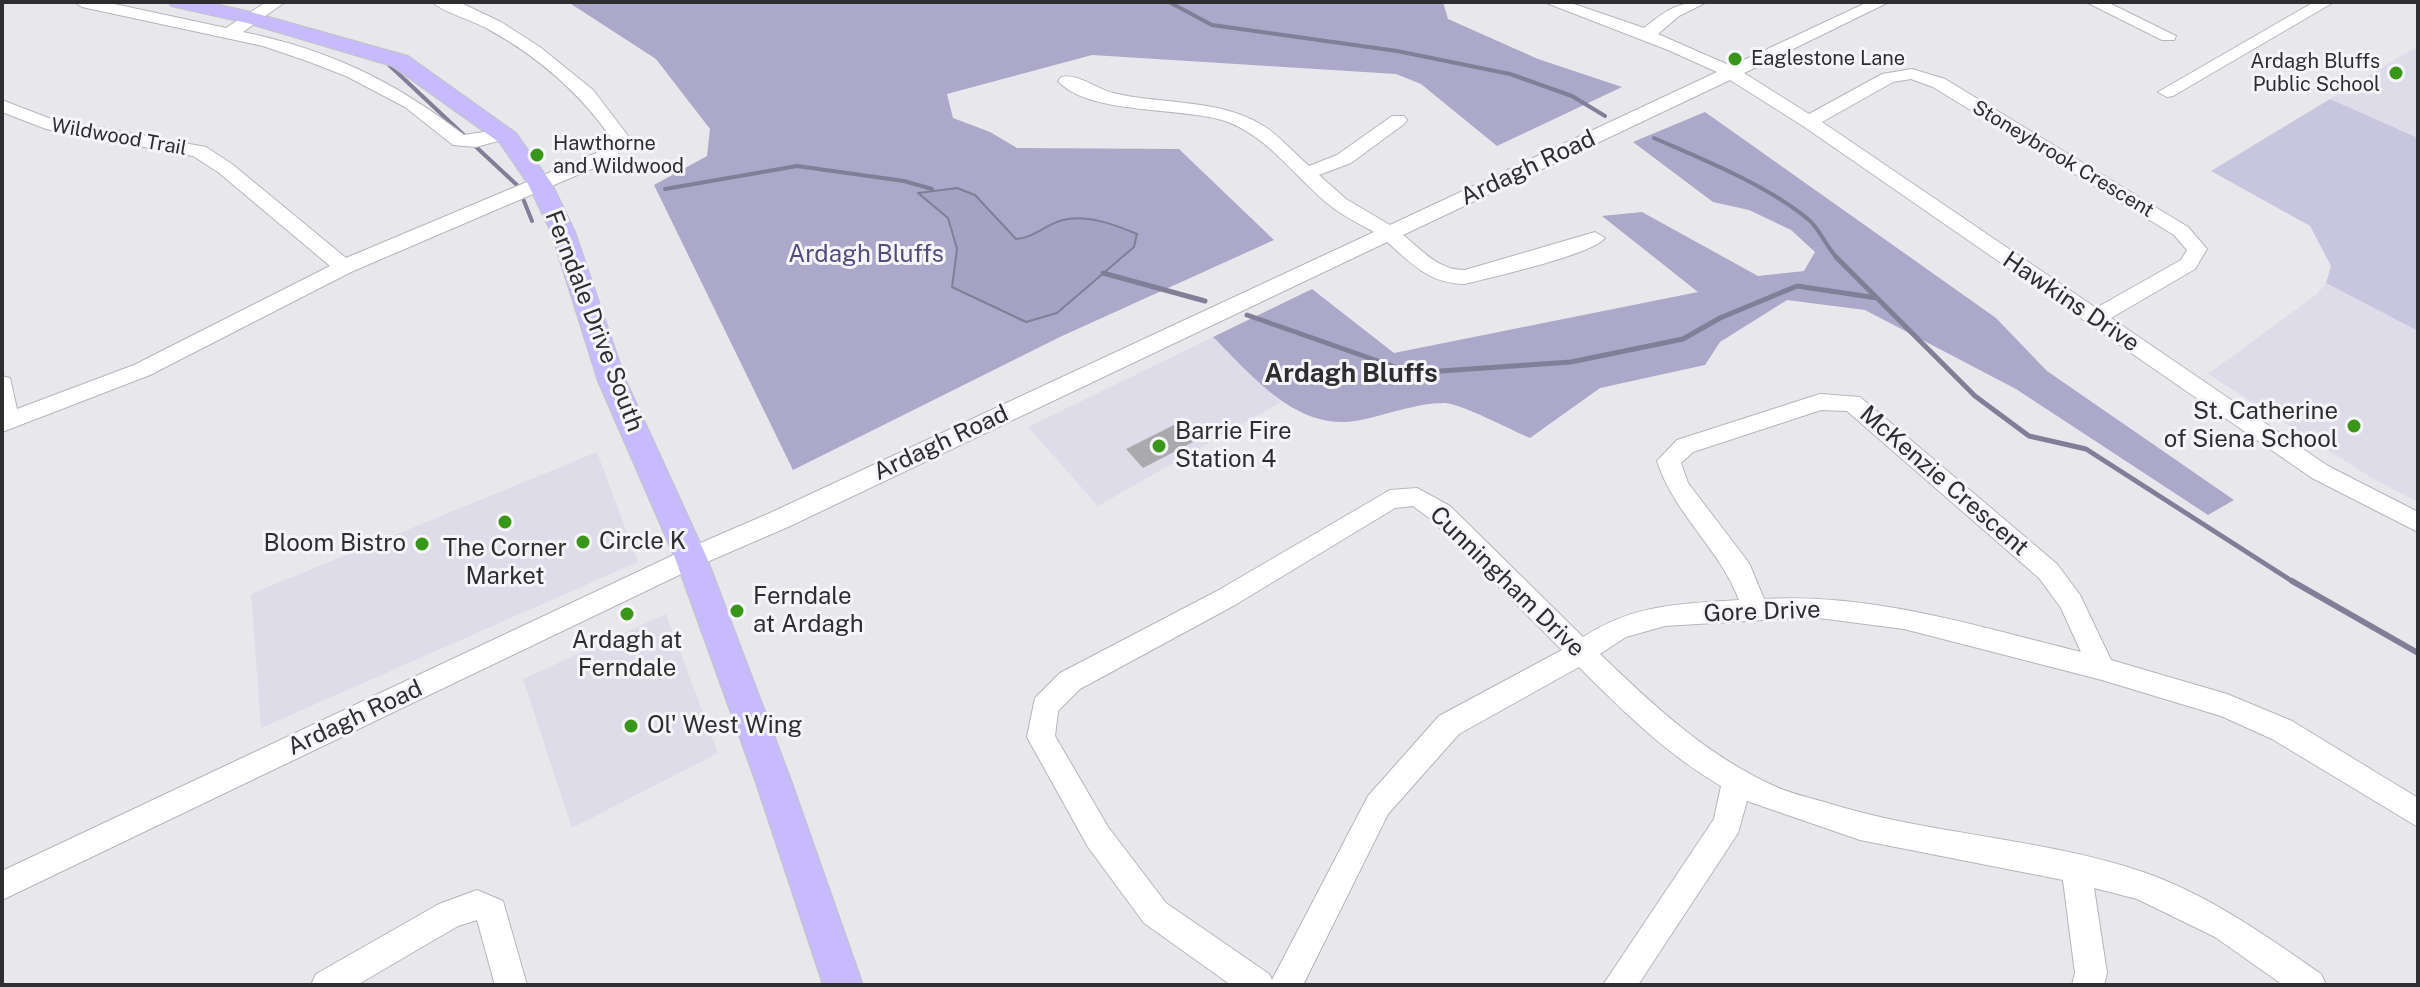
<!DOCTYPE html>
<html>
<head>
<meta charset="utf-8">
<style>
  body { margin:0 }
  #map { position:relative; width:2420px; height:987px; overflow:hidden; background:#e8e8ec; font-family:"Public Sans",sans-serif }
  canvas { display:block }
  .frame { position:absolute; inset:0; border:4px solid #2e2e30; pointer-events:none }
</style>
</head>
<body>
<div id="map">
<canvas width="2420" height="987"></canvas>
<div class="frame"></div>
</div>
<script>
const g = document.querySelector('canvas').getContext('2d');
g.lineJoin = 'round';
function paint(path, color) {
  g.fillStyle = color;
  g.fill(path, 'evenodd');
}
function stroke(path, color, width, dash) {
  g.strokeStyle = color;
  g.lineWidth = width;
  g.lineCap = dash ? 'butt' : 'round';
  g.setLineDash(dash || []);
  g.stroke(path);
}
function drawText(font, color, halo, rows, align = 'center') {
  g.font = font + ' "Public Sans",sans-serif';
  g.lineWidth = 6;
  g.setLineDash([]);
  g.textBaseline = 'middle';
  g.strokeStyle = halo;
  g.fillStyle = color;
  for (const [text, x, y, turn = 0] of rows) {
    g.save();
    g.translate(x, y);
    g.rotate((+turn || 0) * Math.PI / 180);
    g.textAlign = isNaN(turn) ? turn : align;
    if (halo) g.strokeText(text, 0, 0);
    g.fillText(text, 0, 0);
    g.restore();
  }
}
const built = new Path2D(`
  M2418,46V138L2330,99Z
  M2326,283L2418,331V502L2372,478L2208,374L2317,294Z
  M1213,337L1281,402L1098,506L1028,427Z
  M597,452L638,562L261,728L251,594Z
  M666,614L718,753L572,828L523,679Z`);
const green = new Path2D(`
  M2330,99L2418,138V331L2326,283L2331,266L2310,226L2211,171Z`);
const forest = new Path2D(`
  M568,2H1443L1448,19L1538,59L1622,87L1497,146L1421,84L1396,74L1092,55L947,94L953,118L990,132L1017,148L1179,149L1274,240L1062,336L793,470L654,185L707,156L710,129L656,59Z
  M1705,112L1996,318L2047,371L2234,500L2208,515L2016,389L1865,310L1787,300L1720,342L1705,365L1600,388L1530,438C1511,430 1462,404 1445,403C1413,403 1386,416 1355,421C1295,430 1252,375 1213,337L1312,289L1394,353L1698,292L1602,216L1642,212L1758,276L1804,271L1815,252L1791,230L1749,210L1713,202L1633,142Z`);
const water = new Path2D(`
  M957,188L975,195L1016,239C1034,238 1046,224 1063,220C1087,214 1116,225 1137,234L1134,247L1057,313L1026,322L952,287L957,249L948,218L918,193Z`);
const streamFar2 = new Path2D(`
  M1169,2L1212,25L1397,51L1510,74L1572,96L1605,116
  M387,63L467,138
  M1654,138C1702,159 1769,186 1809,220C1819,228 1827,248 1838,259
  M474,145L518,186L532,221
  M665,189L797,166L904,181L932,189`);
const streamFar1 = new Path2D(`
  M1836,257L1975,396L2029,436L2086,449L2295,583
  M1103,273L1205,301
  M1247,315L1412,373L1571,362L1683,339L1720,318L1797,286L1877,298`);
const stream = new Path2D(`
  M2292,581L2418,653`);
const building = new Path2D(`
  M1176,424L1193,442L1143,468L1126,449Z`);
const minor = new Path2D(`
  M74,2H105L226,28L266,2H285L243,32C330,50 394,81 464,135L503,129L512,134L509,138L476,147L453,145L405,107L346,76L307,61L263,46L82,7Z
  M432,2L463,4L501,22L540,47L593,90L632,141L610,161L351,272L150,375L2,432V376L10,378L17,409L134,365L330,266L218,172L193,156L46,129L2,112V100L51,119L206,147L232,164L346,258L596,153L613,140C580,93 539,57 488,29C472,20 443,12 432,2Z
  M1544,2H1568L1644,28C1667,10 1676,2 1707,2L1679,16L1658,34L1731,66L1868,2H1889L1744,73L1809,114L1882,74L1912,69L1945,79L2188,227L2207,249L2195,269L2111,318L2328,466L2418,512V532L2312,478L1803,126L1730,80L1403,235C1423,251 1438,270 1465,270L1595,232L1605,238C1591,255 1492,277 1465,284C1430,284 1412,264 1387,242L788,527L700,565L2,900V871L682,551L770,513L1374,232C1360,224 1345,217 1332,207C1297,180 1270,138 1228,122C1184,106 1090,116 1058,81L1061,77C1077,73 1097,89 1113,93C1162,105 1217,98 1262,125C1279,135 1294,153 1309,166L1337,155L1392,116H1404L1407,120L1404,124L1351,163L1319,175L1346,199L1390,225L1717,72L1668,50ZM1911,79L1933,87L2174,235L2187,250L2181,260L2096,308L1822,122L1893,82Z
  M2086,2H2107L2176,36L2174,40H2162Z
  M2314,2H2334L2173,96L2167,97L2158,92Z
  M1820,394L1860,397L2057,564L2080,595L2111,660L2227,694L2292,721L2418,798V827L2272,739L2221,716L2102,680L1904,629L1811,617L1665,626L1626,637L1600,654C1653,705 1705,754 1772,785C1788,793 1807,797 1824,802C1928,835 2040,837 2143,872C2209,895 2265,935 2321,974L2326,985H2283L2215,937L2137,899L2094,888L2107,973L2104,985H2072L2075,973L2063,880L1860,840L1747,801L1738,833L1638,985H1603L1714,819L1721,786C1666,754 1623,711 1579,667L1459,734L1388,814L1303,985H1231L1144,923L1088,847L1027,737L1035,698L1060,673L1217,591L1390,490L1417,488L1450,506L1583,637C1634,604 1680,604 1739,600C1720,549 1674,514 1657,461L1677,440ZM1821,410L1847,411L2039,578L2061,608L2081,652C1976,626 1873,593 1764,599L1749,563L1688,483L1681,463L1693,452ZM1413,506L1432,520L1562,650L1439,716L1368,796L1272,980L1269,974L1166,903L1108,827L1055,736L1058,711L1080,689L1235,605L1395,508Z
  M477,890L503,901L527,985H495L477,920L458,926L357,985H311L316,974L439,904Z`);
const major = new Path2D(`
  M168,2H206L251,12L408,56L516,133L552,184L575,232L626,381L707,558L791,780L863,985H823L755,780L675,558L598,381L551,232L528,184L500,143L392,66L247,23L171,6Z`);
const markers = [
  [1735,59,8,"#389718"],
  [2396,73,8,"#389718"],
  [537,155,8,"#389718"],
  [2354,426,8,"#389718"],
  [1159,446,8,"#389718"],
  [505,522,8,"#389718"],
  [583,542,8,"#389718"],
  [422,544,8,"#389718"],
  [737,611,8,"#389718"],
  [627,614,8,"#389718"],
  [631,726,8,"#389718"]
];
const farPoinames = [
  ["Eaglestone Lane",1751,59],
  ["Ardagh Bluffs",2380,62,"right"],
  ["Public School",2380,85,"right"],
  ["Hawthorne",553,144],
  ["and Wildwood",553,167]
];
const farStreetnames = [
  ["Wildwood Trail",119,137,10],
  ["Stoneybrook Crescent",2063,159,31]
];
const streetNames = [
  ["Ardagh Road",1528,168,-25],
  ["Hawkins Drive",2071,302,34],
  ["Ferndale Drive South",594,321,69],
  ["Ardagh Road",941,443,-25],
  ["McKenzie Crescent",1944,481,41],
  ["Cunningham Drive",1507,582,44],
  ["Gore Drive",1762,612,-2],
  ["Ardagh Road",355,718,-25]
];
const parkNames = [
  ["Ardagh Bluffs",866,255]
];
const poiNames = [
  ["St. Catherine",2338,412,"right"],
  ["of Siena School",2338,440,"right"],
  ["Barrie Fire",1175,432],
  ["Station 4",1175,460],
  ["Circle K",599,542],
  ["Bloom Bistro",406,544,"right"],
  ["The Corner",505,549,"center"],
  ["Market",505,577,"center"],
  ["Ferndale",753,597],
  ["at Ardagh",753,625],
  ["Ardagh at",627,641,"center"],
  ["Ferndale",627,669,"center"],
  ["Ol' West Wing",647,726]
];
const neighbourhoodNames = [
  ["Ardagh Bluffs",1351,374]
];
paint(built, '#dddce8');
paint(green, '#c8c5de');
paint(forest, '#aba8c9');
paint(water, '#a5a2c3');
stroke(water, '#817f97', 2);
stroke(streamFar2, '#817f97', 4);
stroke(streamFar1, '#817f97', 5);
stroke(stream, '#817f97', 6);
paint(building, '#aaaaae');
stroke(minor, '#b6b5b9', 2);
stroke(major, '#c4c4c5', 2);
paint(minor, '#fff');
paint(major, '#c7bbfe');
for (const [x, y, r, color] of markers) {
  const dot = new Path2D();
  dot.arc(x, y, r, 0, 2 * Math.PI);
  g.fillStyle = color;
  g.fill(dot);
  stroke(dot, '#f6f5fa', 3);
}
drawText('20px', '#2e2e30', '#f6f5fa', farPoinames, 'left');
drawText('20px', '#2e2e30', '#f6f5fa', farStreetnames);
drawText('24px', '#2e2e30', '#f6f5fa', streetNames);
drawText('24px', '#544d7c', '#f6f5fa', parkNames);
drawText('24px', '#2e2e30', '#f6f5fa', poiNames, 'left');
drawText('bold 26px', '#2e2e30', '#f6f5fa', neighbourhoodNames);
</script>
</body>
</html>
